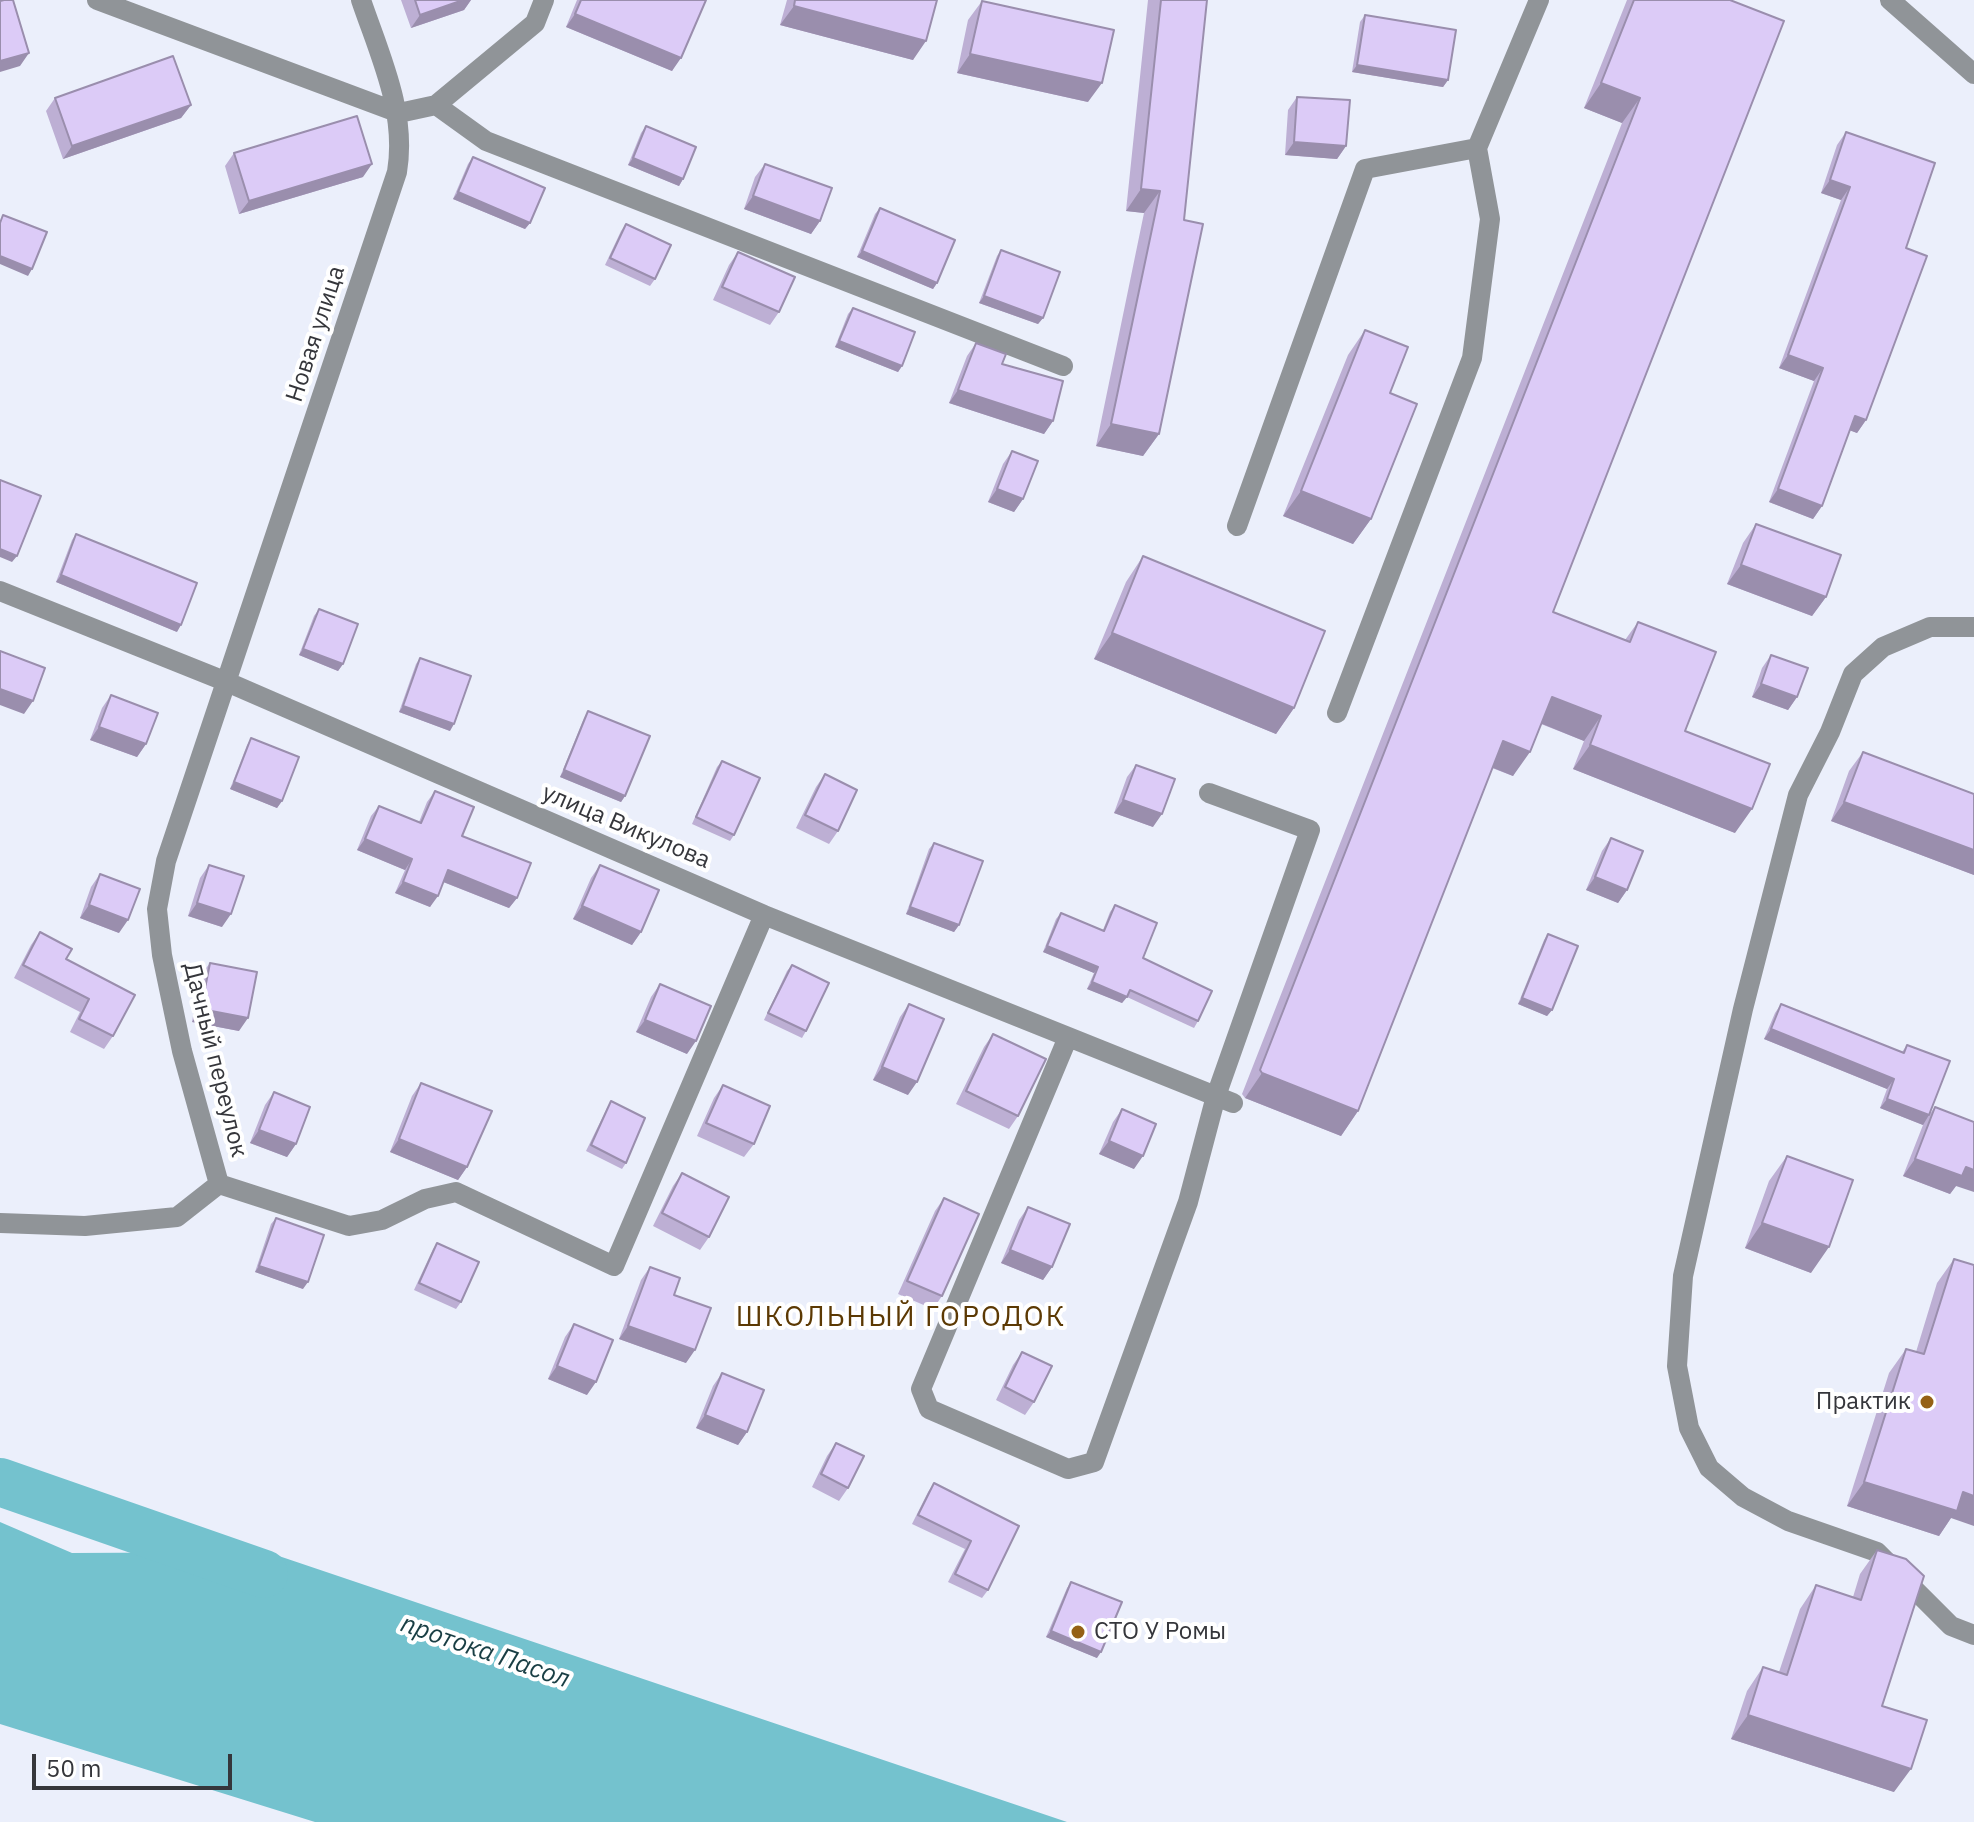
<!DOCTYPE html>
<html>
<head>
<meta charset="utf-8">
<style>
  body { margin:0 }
  #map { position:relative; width:1974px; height:1822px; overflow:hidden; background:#ebeffb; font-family:"IBM Plex Sans",sans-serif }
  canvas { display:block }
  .scale { position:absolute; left:32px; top:1754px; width:200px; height:36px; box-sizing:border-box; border:4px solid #35363b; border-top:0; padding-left:10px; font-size:24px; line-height:28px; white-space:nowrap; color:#35363b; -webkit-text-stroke:6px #fff; paint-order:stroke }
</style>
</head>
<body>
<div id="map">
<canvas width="1974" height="1822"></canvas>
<div class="scale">50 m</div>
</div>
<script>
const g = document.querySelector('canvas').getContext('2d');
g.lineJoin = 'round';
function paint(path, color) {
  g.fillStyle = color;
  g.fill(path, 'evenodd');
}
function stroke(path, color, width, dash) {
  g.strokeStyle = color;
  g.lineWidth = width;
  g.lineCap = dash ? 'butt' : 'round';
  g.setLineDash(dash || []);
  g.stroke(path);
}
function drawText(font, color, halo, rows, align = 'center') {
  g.font = font + ' "IBM Plex Sans",sans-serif';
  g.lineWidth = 8;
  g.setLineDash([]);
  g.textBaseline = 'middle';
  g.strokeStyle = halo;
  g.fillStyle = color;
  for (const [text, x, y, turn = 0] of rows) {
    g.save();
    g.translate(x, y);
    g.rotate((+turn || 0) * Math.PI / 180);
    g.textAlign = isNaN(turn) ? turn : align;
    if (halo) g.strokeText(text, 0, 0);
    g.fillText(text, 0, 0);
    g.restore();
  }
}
const water = new Path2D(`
  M0,1522L72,1553L267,1552L1067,1822H315L0,1724Z`);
const river = new Path2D(`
  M0,1482L264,1574`);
const minor = new Path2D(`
  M97,0L399,113L436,105L486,141L1063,366
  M361,0C380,56 407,112 397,172L166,861L157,909L162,955L182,1051L219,1184L349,1226L382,1220L425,1199L456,1192L614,1266L764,915
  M1890,0L1974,74
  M436,105L535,23L544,0
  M1237,526L1365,169L1477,148
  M0,591L227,682L764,915L1233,1103
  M1974,627H1930L1883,647L1853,674L1830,732L1798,795L1743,1009L1683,1276L1677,1366L1689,1428L1709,1468L1743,1497L1788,1521L1877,1552L1951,1626L1974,1635
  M1337,713L1472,358L1490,219L1477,148L1539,0
  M1068,1037L921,1389L929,1409L1068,1469L1094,1462L1188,1202L1216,1096L1310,830L1209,793
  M0,1223L85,1226L177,1217L219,1184`);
const wall = new Path2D(`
  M401,0H471L464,10L411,28Z
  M577,0H706L672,71L566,27Z
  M787,0H937L913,60L780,25Z
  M1148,0H1207L1159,434L1143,456L1096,446L1144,213L1126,211Z
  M1627,0H1730L1553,612L1625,640L1638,622L1685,731L1735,833L1573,769L1584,741L1541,724L1513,776L1492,768L1358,1111L1341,1136L1245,1098L1242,1094L1622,123L1584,108Z
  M982,1L1088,102L957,73L968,20Z
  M1365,15L1448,80L1443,87L1352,72L1360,22Z
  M1297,97L1346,146L1337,159L1285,155L1288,110Z
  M55,98L191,105L181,118L63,159L46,111Z
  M646,126L683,179L679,186L628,165L641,133Z
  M1846,132L1906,248L1866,420L1857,433L1850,430L1822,506L1813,519L1769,502L1814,381L1779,368L1841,200L1821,193L1837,145Z
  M234,153L363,177L239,214L225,166Z
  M473,157L530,223L525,229L453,199L468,164Z
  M765,164L820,221L811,234L744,209L755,177Z
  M880,208L937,283L933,289L857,257L875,214Z
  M626,224L655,279L650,286L605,265L621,231Z
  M1001,250L1043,318L1038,324L979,303L997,256Z
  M738,252L779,312L770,325L713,300L729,265Z
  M853,308L902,366L898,372L835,347L848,314Z
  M1365,330L1390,393L1371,519L1353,544L1283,516L1348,355Z
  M976,343L1002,364L1053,421L1044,434L949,403L967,356Z
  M1012,451L1023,499L1014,512L988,502L1003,464Z
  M1756,524L1826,597L1812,616L1727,584L1743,543Z
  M76,534L177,632L56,582L72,540Z
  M1143,556L1294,708L1276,734L1094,659L1126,582Z
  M319,609L343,664L338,671L299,655L314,616Z
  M1771,655L1797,697L1788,710L1752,697L1762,668Z
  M420,658L450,731L399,712L416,664Z
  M111,695L146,744L137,757L90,740L102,708Z
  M588,711L625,796L621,802L560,777L584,718Z
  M251,738L282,801L277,808L230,789L247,745Z
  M1863,752L1974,794V875L1831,821L1849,771Z
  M722,761L734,835L730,841L692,824L717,767Z
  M1136,765L1153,827L1114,813L1127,777Z
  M825,774L838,831L829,844L796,828L816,787Z
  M435,791L462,836L517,898L509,908L443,882L430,907L395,893L405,870L357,850L371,816L379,806L419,822L427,802Z
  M1611,838L1627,890L1618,903L1586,890L1602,851Z
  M934,843L959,925L954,932L906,914L929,849Z
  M209,865L222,927L188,916L200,878Z
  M600,865L641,932L632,945L573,919L591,878Z
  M100,874L119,933L80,918L91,887Z
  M1115,905L1143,958L1198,1021L1194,1028L1127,997L1122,1003L1087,989L1094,973L1043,952L1056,919L1061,913L1103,930L1110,912Z
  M40,932L66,959L113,1036L104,1049L70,1032L80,1012L14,978L31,945Z
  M1548,934L1552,1010L1547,1016L1518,1004L1544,940Z
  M210,963L239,1031L192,1022L200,976Z
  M792,965L806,1031L802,1038L764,1020L787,971Z
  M660,984L687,1054L636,1032L651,997Z
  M909,1004L908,1095L873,1080L900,1017Z
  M1781,1004L1902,1052L1907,1045L1929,1115L1935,1107L1956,1186L1950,1194L1903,1176L1923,1125L1880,1108L1887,1089L1764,1039L1775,1013Z
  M993,1034L1018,1116L1009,1129L956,1104L984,1047Z
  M421,1083L467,1167L458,1180L390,1152L412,1096Z
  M723,1085L754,1144L744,1157L697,1136L714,1098Z
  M274,1092L296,1144L287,1157L250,1143L265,1105Z
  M611,1101L626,1163L622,1169L586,1151L607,1108Z
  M1122,1109L1134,1169L1099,1154L1113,1122Z
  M1787,1156L1811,1273L1745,1248L1769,1181Z
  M682,1173L709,1237L700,1250L653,1226L673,1186Z
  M944,1198L942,1296L933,1309L898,1294L935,1211Z
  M1028,1207L1052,1267L1043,1280L1001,1263L1019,1220Z
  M276,1218L303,1289L255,1272L271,1224Z
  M437,1243L461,1302L456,1309L414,1290L433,1249Z
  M1954,1259L1951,1518L1939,1536L1847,1506L1889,1373L1906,1349L1916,1352L1937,1283Z
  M650,1267L674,1295L686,1363L619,1339L641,1280Z
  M574,1324L587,1395L548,1379L565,1337Z
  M1022,1352L1034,1402L1025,1415L996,1400L1013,1365Z
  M722,1373L747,1432L738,1445L696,1428L713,1386Z
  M836,1443L848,1488L839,1501L812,1487L827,1456Z
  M934,1483L1019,1526L988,1590L982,1598L948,1582L965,1549L912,1524L928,1492Z
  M1877,1550L1882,1706L1894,1792L1731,1739L1747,1691L1763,1667L1779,1672L1800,1609L1816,1585L1853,1597L1860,1574Z
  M1071,1582L1097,1658L1046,1637L1067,1588Z`);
const shadedWall = new Path2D(`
  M463,0H471L464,10L411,28L420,15Z
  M794,6L926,41L913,60L780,25Z
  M575,14L681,58L672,71L566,27Z
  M29,53L20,66L0,72V61Z
  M970,54L1102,83L1088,102L957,73Z
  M1357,65L1448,80L1443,87L1352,72Z
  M1601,83L1640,98L1622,123L1584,108Z
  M191,105L181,118L63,159L72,146Z
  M1294,142L1346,146L1337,159L1285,155Z
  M633,158L683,179L679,186L628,165Z
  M372,164L363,177L239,214L249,201Z
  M1830,180L1850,187L1841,200L1821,193Z
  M1141,189L1160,191L1144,213L1126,211Z
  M458,192L530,223L525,229L453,199Z
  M753,196L820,221L811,234L744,209Z
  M862,251L937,283L933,289L857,257Z
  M0,256L32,269L28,276L0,264Z
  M984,296L1043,318L1038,324L979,303Z
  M839,341L902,366L898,372L835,347Z
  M1788,355L1823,368L1814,381L1779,368Z
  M958,390L1053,421L1044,434L949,403Z
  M1855,416L1866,420L1857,433L1846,429Z
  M1111,424L1159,434L1143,456L1096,446Z
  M997,489L1023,499L1014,512L988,502Z
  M1778,489L1822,506L1813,519L1769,502Z
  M1301,491L1371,519L1353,544L1283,516Z
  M0,549L17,556L12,562L0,557Z
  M1741,565L1826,597L1812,616L1727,584Z
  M61,575L181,625L177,632L56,582Z
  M1112,633L1294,708L1276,734L1094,659Z
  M303,649L343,664L338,671L299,655Z
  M1761,684L1797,697L1788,710L1752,697Z
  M0,689L33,701L24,714L0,705Z
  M1552,697L1601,716L1584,741L1535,721Z
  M403,706L454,724L450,731L399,712Z
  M99,727L146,744L137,757L90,740Z
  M1503,741L1530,752L1513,776L1486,765Z
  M1590,745L1752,809L1735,833L1573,769Z
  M564,770L625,796L621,802L560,777Z
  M234,782L282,801L277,808L230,789Z
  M1123,800L1162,814L1153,827L1114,813Z
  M1844,802L1974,850V875L1831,821Z
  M365,839L412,859L405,870L357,850Z
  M448,870L517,898L509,908L441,881Z
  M1595,877L1627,890L1618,903L1586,890Z
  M403,882L438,896L430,907L395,893Z
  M197,903L231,914L222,927L188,916Z
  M89,905L128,920L119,933L80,918Z
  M582,906L641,932L632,945L573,919Z
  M910,907L959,925L954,932L906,914Z
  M1047,946L1098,967L1094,973L1043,952Z
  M1092,982L1127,997L1122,1003L1087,989Z
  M1522,998L1552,1010L1547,1016L1518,1004Z
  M201,1009L248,1018L239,1031L192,1022Z
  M645,1020L696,1041L687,1054L636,1032Z
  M1771,1029L1894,1079L1887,1089L1764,1039Z
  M882,1067L917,1082L908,1095L873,1080Z
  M1262,1073L1358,1111L1341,1136L1245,1098Z
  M1887,1099L1929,1115L1923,1125L1880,1108Z
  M259,1130L296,1144L287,1157L250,1143Z
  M399,1139L467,1167L458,1180L390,1152Z
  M1109,1141L1143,1156L1134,1169L1099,1154Z
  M1915,1159L1966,1167L1974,1170V1192L1956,1186L1950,1194L1903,1176Z
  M1762,1223L1829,1247L1811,1273L1745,1248Z
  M1010,1250L1052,1267L1043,1280L1001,1263Z
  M259,1266L308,1282L303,1289L255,1272Z
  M628,1326L695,1350L686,1363L619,1339Z
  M557,1366L596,1382L587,1395L548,1379Z
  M705,1415L747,1432L738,1445L696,1428Z
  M1864,1482L1963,1492L1974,1496V1526L1951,1518L1939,1536L1847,1506Z
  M1051,1631L1101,1652L1097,1658L1046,1637Z
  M1748,1715L1911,1769L1894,1792L1731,1739Z`);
const building = new Path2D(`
  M4,0H13L29,53L0,61V1Z
  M415,0H463L420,15Z
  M581,0H706L681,58L575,14Z
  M795,0H937L926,41L794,6Z
  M1161,0H1207L1184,220L1203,224L1159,434L1111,424L1160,191L1141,189Z
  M1634,0H1730L1784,21L1553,612L1630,642L1638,622L1716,652L1685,731L1770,764L1752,809L1590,745L1601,716L1552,697L1530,752L1503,741L1358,1111L1262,1073L1260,1070L1640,98L1601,83Z
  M982,1L1114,30L1102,83L970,54Z
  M1365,15L1456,30L1448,80L1357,65Z
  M173,56L191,105L72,146L55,98Z
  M1297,97L1350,100L1346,146L1294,142Z
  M357,116L372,164L249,201L234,153Z
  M646,126L696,147L683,179L633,158Z
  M1846,132L1935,163L1906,248L1927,256L1866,420L1855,416L1822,506L1778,489L1823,368L1788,355L1850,187L1830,180Z
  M473,157L545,188L530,223L458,192Z
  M765,164L832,188L820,221L753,196Z
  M880,208L955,240L937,283L862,251Z
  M3,215L47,232L32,269L0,256V223Z
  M626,224L671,245L655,279L610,258Z
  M1001,250L1060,272L1043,318L984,296Z
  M738,252L795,277L779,312L722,287Z
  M853,308L915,332L902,366L839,341Z
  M1365,330L1408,347L1390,393L1417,404L1371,519L1301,491Z
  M976,343L1006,354L1002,364L1063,381L1053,421L958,390Z
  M1012,451L1038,461L1023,499L997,489Z
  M0,480L41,496L17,556L0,549Z
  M1756,524L1841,555L1826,597L1741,565Z
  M76,534L197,583L181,625L61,575Z
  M1143,556L1325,631L1294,708L1112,633Z
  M319,609L358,624L343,664L303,649Z
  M0,651L45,668L33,701L0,689Z
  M1771,655L1808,668L1797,697L1761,684Z
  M420,658L471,676L454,724L403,706Z
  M111,695L158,713L146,744L99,727Z
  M588,711L650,736L625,796L564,770Z
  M251,738L299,757L282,801L234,782Z
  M1863,752L1974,794V850L1844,802Z
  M722,761L760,778L734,835L696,817Z
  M1136,765L1175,779L1162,814L1123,800Z
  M825,774L857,790L838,831L805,815Z
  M435,791L474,807L462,836L531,863L517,898L448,870L438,896L403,882L412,859L365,839L379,806L421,823Z
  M1611,838L1643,851L1627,890L1595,877Z
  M934,843L983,861L959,925L910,907Z
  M209,865L244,876L231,914L197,903Z
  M600,865L659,890L641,932L582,906Z
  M100,874L140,889L128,920L89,905Z
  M1115,905L1157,923L1143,958L1212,991L1198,1021L1130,990L1127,997L1092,982L1098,967L1047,946L1061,913L1104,931Z
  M40,932L72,949L66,959L135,995L113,1036L79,1019L89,999L23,965Z
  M1548,934L1578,946L1552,1010L1522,998Z
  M210,963L257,972L248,1018L201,1009Z
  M792,965L829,983L806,1031L768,1013Z
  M660,984L711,1006L696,1041L645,1020Z
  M909,1004L944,1019L917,1082L882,1067Z
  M1781,1004L1904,1053L1907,1045L1950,1061L1929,1115L1887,1099L1894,1079L1771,1029Z
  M993,1034L1046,1059L1018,1116L966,1091Z
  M421,1083L492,1111L467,1167L399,1139Z
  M723,1085L770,1106L754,1144L706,1123Z
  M274,1092L310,1107L296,1144L259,1130Z
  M611,1101L645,1118L626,1163L591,1145Z
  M1935,1107L1974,1122V1170L1966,1167L1962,1176L1915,1159Z
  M1122,1109L1156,1124L1143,1156L1109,1141Z
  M1787,1156L1853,1180L1829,1247L1762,1223Z
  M682,1173L729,1197L709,1237L662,1213Z
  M944,1198L979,1214L942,1296L907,1281Z
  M1028,1207L1070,1224L1052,1267L1010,1250Z
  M276,1218L324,1235L308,1282L259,1266Z
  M437,1243L479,1262L461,1302L419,1283Z
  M1954,1259L1974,1265V1496L1963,1492L1957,1511L1864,1482L1906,1349L1924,1354Z
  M650,1267L680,1278L674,1295L711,1308L695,1350L628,1326Z
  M574,1324L613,1340L596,1382L557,1366Z
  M1022,1352L1052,1366L1034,1402L1005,1387Z
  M722,1373L764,1390L747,1432L705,1415Z
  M836,1443L864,1456L848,1488L821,1474Z
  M934,1483L1019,1526L988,1590L955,1574L971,1541L918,1515Z
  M1877,1550L1906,1559L1924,1576L1882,1706L1927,1720L1911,1769L1748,1715L1763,1667L1787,1675L1816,1585L1861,1600Z
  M1071,1582L1122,1602L1101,1652L1051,1631Z`);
const markers = [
  [1927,1402,8,"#956116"],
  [1078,1632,8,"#956116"]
];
const streetNames = [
  ["Новая улица",316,334,-72],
  ["улица Викулова",626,827,23],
  ["Дачный переулок",215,1060,76]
];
const poiNames = [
  ["Практик",1911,1402],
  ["СТО У Ромы",1094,1632,"left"]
];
const waterNames = [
  ["протока Пасол",485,1652,19]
];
const quarterNames = [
  ["ШКОЛЬНЫЙ ГОРОДОК",901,1318]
];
paint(water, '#74c2ce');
stroke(river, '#74c2ce', 48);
stroke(minor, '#909498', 20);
paint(wall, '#bdafd4');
paint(shadedWall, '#9a8ead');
paint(building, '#dccbf7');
stroke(building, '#9a8ead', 2);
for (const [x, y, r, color] of markers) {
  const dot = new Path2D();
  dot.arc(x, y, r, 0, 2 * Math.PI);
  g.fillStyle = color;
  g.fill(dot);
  stroke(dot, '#fff', 3);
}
drawText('24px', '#35363b', '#fff', streetNames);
drawText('24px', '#35363b', '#fff', poiNames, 'right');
drawText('italic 26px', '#193e44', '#fff', waterNames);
g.letterSpacing = '2px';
drawText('28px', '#5c3903', '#fff', quarterNames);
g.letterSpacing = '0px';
</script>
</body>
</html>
